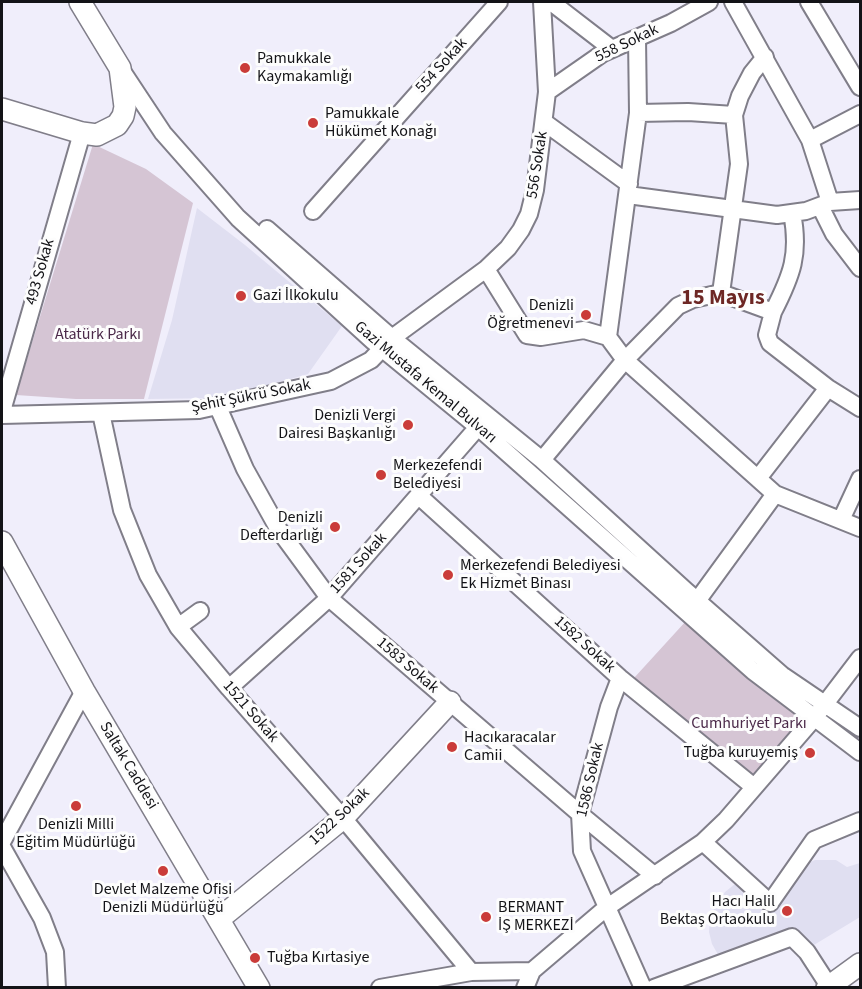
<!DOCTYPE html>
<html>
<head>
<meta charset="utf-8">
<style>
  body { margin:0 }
  #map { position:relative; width:862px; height:989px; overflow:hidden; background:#f0eefb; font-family:"Source Sans 3",sans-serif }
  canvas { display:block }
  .frame { position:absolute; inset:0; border:3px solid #131317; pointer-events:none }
</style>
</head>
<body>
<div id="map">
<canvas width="862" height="989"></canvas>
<div class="frame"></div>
</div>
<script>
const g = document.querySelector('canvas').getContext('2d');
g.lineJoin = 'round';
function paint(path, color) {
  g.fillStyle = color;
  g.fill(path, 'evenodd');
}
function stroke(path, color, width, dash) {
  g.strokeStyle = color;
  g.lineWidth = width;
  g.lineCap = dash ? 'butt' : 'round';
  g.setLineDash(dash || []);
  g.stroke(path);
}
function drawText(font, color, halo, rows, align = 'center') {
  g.font = font + ' "Source Sans 3",sans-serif';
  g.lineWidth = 6;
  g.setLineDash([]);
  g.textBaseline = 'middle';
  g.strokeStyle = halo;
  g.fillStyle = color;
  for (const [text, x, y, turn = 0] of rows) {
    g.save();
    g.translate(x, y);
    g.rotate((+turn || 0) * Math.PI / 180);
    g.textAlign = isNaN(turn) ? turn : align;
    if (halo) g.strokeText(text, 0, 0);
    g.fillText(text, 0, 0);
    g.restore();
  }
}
const built = new Path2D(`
  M197,208L245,245L342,326L308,374L223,398L148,399L172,320Z
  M815,860H836L847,867L860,863V917L809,948L791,934L720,958L712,944L709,932L710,919L716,904L725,892L735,884L745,882L771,905L797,868Z`);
const green = new Path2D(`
  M93,144L146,169L193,203L144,399H76L16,395Z
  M686,621L807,719L753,780L634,678Z`);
const minor = new Path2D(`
  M551,2L612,49
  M733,2L810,140L830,202
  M809,2L860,87
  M122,71L163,133L238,218L373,341L478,427L753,671L860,752
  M547,92L603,53L671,23L709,2
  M638,113L688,112L734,115
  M544,122L629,184
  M810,140L860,114
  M628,195L777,215L806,211L830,202L860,200
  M820,206L834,234L860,268
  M313,211L499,2
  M267,229L392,338L542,460L686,591L782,675L860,728
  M486,269L527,335L541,337L584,330L608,337L625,360L775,494L860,528
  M721,293L739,164L734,115L740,96L752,73L765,57
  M773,312L767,335L770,343L828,388L860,408
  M608,337L638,113L637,38
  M218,407L245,469L279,530L329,598L580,814L655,876
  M2,411L82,133
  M101,413L122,510L148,575L178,627L229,688L343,818L471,972
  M2,415L199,410L331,381L371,360L392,338L486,269L508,248L521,230L529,214L535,190L547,92L542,2
  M542,460L625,360L678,306L693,299L721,293L773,312C792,275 800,254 792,213
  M759,477L828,388
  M419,496L620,678L754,787
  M841,520L860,479
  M697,601L775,494
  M178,627L200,611
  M620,678L609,707L580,814L582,851L643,988
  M229,688L329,598L478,427
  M2,842L84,691
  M703,842L770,903L814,840L860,821
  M2,847L42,918L55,952L57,988
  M380,988L471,972L532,971
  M525,988L532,971L606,908L703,842L726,820L815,717L860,658
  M654,988L792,937L807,952L829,986`);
const major = new Path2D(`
  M2,109L82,133L97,135L117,125L123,116L125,107L120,68L80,2
  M2,542L84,691L259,988
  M219,919L343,818L450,702
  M827,988L860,964`);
const markers = [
  [245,68,6,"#ca3c39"],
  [313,123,6,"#ca3c39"],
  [241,296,6,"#ca3c39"],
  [586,315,6,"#ca3c39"],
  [408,425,6,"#ca3c39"],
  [381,475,6,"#ca3c39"],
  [335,527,6,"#ca3c39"],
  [448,575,6,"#ca3c39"],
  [452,747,6,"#ca3c39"],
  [810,753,6,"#ca3c39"],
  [76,806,6,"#ca3c39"],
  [163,871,6,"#ca3c39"],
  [787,911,6,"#ca3c39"],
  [486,917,6,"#ca3c39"],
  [255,958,6,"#ca3c39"]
];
const streetNames = [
  ["558 Sokak",627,44,-26],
  ["554 Sokak",442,66,-48],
  ["556 Sokak",538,165,-81],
  ["493 Sokak",41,272,-74],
  ["Gazi Mustafa Kemal Bulvarı",425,383,40],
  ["Şehit Şükrü Sokak",251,397,-11],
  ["1581 Sokak",359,564,-48],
  ["1582 Sokak",584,645,42],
  ["1583 Sokak",407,666,41],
  ["1521 Sokak",250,712,49],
  ["Saltak Caddesi",128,766,59],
  ["1586 Sokak",591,780,-77],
  ["1522 Sokak",340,817,-43]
];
const poiNames = [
  ["Pamukkale",257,59],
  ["Kaymakamlığı",257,77],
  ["Pamukkale",325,114],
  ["Hükümet Konağı",325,132],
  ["Gazi İlkokulu",253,296],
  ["Denizli",574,306,"right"],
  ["Öğretmenevi",574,324,"right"],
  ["Denizli Vergi",396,416,"right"],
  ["Dairesi Başkanlığı",396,434,"right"],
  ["Merkezefendi",393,466],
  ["Belediyesi",393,484],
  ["Denizli",323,518,"right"],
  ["Defterdarlığı",323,536,"right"],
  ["Merkezefendi Belediyesi",460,566],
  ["Ek Hizmet Binası",460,584],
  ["Hacıkaracalar",464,738],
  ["Camii",464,756],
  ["Tuğba kuruyemiş",798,753,"right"],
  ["Denizli Milli",76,825,"center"],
  ["Eğitim Müdürlüğü",76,843,"center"],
  ["Devlet Malzeme Ofisi",163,890,"center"],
  ["Denizli Müdürlüğü",163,908,"center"],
  ["Hacı Halil",775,902,"right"],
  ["Bektaş Ortaokulu",775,920,"right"],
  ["BERMANT",498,908],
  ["İŞ MERKEZİ",498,926],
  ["Tuğba Kırtasiye",267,958]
];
const parkNames = [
  ["Atatürk Parkı",98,335],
  ["Cumhuriyet Parkı",749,724]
];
const districtNames = [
  ["15 Mayıs",723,299]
];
paint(built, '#e0dff1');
paint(green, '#d5c5d4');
stroke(minor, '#807e89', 20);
stroke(major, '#807e89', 24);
stroke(minor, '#fff', 16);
stroke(major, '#fff', 21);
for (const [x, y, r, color] of markers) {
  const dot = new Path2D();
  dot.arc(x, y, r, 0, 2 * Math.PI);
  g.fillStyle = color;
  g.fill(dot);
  stroke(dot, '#fdfdfd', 2);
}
drawText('16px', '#131317', '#fdfdfd', streetNames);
drawText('16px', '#131317', '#fdfdfd', poiNames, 'left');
drawText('16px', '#4b2949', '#fdfdfd', parkNames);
drawText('bold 22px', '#6d2724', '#fdfdfd', districtNames);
</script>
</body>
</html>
